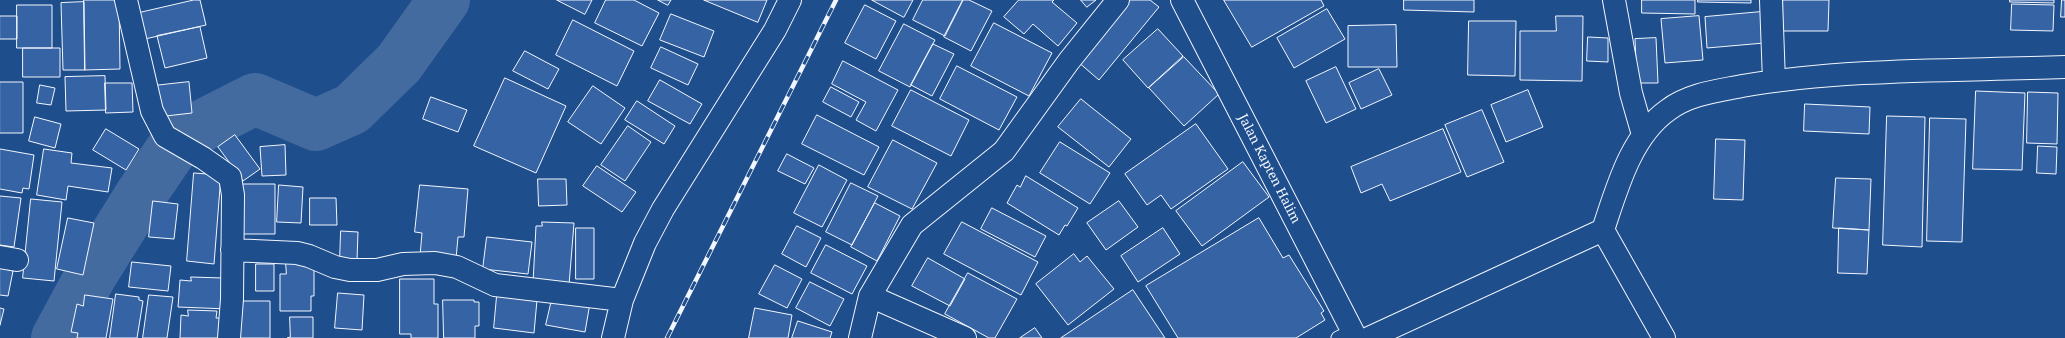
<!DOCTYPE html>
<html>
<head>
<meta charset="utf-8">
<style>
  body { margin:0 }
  canvas { display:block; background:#1f4e8c }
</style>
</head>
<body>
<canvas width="2065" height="338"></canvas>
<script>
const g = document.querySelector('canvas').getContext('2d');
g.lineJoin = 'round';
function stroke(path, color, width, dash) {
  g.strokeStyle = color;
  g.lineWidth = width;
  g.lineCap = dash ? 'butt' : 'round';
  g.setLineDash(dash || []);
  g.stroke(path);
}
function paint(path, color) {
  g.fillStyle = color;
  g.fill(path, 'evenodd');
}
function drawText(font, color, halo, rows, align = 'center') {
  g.font = font + ' "Noto Serif",serif';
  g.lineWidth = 3;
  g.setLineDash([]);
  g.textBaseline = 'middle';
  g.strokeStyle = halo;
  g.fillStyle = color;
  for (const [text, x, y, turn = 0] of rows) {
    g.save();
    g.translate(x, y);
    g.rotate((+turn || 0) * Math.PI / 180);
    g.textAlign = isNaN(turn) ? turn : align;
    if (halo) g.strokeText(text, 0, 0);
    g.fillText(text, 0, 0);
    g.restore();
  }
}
const river = new Path2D(`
  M57,338L91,275L142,193L180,137L255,99L316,125L352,109L399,63L444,0`);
const building = new Path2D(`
  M84,0H119L120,69L85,70Z
  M194,0H200L206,25L145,39L139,13Z
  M557,0H592L585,14Z
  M606,0H634L659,13L642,46L595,23Z
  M658,0H671L668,5Z
  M704,0H767L758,22Z
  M872,0H913L904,17Z
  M923,0H963L945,36L913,20Z
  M963,0H969L992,11L971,51L944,37Z
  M1019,0H1054L1052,2L1077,23L1058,46L1033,24L1024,34L1004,17Z
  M1081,0H1096L1087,7Z
  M1128,0H1150L1159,7L1099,80L1077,61Z
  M1224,0H1321L1324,6L1252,47Z
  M1404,0H1474V12L1404,10Z
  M1642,0H1695V14L1642,13Z
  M1698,0H1751V3L1698,2Z
  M1783,0H1829L1828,31H1783Z
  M2010,0H2054V3L2010,2Z
  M2062,0H2065V17H2061Z
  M84,2L85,70H63L61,3Z
  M2012,4L2054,5L2053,31L2011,30Z
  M17,5H52V48H17Z
  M865,5L896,21L876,59L845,43Z
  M1327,9L1345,39L1294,68L1277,38Z
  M1761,12L1764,43L1707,48L1705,17Z
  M671,14L714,31L704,57L660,40Z
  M0,16H17V39H0Z
  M1556,16H1583L1582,81L1520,80V31H1556Z
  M1699,16L1703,60L1665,63L1661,19Z
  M573,20L634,51L617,86L556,55Z
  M1469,21H1516L1515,76L1468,75Z
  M994,23L1052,53L1029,96L971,66Z
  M904,24L935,40L910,87L879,71Z
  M1396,25L1397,67H1348V26Z
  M200,27L207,58L165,68L157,36Z
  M1158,29L1183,56L1148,88L1123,60Z
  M1588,37L1608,38V62L1587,61Z
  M1656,38L1658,83H1637L1635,39Z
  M933,44L954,54L932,96L911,85Z
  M661,47L698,64L688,85L651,68Z
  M23,48H60V77H23Z
  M525,51L559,69L548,89L513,71Z
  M1184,57L1219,94L1184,126L1149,88Z
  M843,61L898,90L876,131L856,120L866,102L832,84Z
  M957,66L1017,97L999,130L940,99Z
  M1336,67L1356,109L1326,123L1306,81Z
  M1379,69L1392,95L1361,109L1349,83Z
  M105,76L106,110L66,111L65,77Z
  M505,78L566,106L536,173L474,146Z
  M660,80L702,104L690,124L648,101Z
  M0,82H23V133H0Z
  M189,82L192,113L157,117L153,86Z
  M105,83H132L133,112L106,113Z
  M40,85L55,88L51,105L37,103Z
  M593,86L625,108L601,144L568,122Z
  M831,87L859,102L851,117L823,102Z
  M911,90L969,120L951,156L892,126Z
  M1528,90L1543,127L1506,142L1491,105Z
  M1976,91L2025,93L2022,170L1973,169Z
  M2028,92L2058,93L2057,144L2027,143Z
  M431,97L467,110L458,132L423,119Z
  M1081,99L1131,139L1109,167L1058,127Z
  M637,101L675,126L664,144L625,120Z
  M1805,104L1870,107L1869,134L1804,131Z
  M1482,110L1504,162L1467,177L1445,125Z
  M817,115L879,147L864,175L802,144Z
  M1887,116L1925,117L1922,247L1883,245Z
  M35,117L61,124L55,148L29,141Z
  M1930,118L1966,119L1962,242L1927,241Z
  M1196,124L1228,169L1171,209L1161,195L1147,205L1125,174Z
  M628,126L651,142L625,181L601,165Z
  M106,129L139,149L126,170L93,150Z
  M1443,129L1461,172L1390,201L1382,184L1361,193L1351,167Z
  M235,135L260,169L243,181L218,147Z
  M1716,139L1745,140L1743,200L1714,199Z
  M893,140L937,163L912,209L868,187Z
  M1060,142L1110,173L1090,204L1040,173Z
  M285,145L286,175L262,176L260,147Z
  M2038,146L2057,147L2056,174L2037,173Z
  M0,149L34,155L29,189L23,188L22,193L0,189Z
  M44,149L72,153L71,163L112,168L108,192L68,186L66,200L37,195Z
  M787,154L814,168L805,184L778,171Z
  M1243,162L1269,197L1202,246L1176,211Z
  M819,165L847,180L822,227L794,213Z
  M597,166L636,192L622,212L583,186Z
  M194,173L221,175L214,264L187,261Z
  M1026,176L1078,208L1067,226L1065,225L1059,235L1007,203L1017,185L1020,187Z
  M1836,178L1871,179L1869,230L1833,228Z
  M538,179H566L567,205L539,206Z
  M851,183L878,196L852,245L826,232Z
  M237,184H275V234H237Z
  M279,185L303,187L301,223L277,222Z
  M420,185L468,189L464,237H458L456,259L420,256L422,233L415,232Z
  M0,196L21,198L14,247L0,245Z
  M310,198H336L337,225H310Z
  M31,199L62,202L54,281L23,278Z
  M153,201L178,204L174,239L149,237Z
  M1119,201L1138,227L1106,250L1087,223Z
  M875,203L900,216L877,261L851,247Z
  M992,208L1046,236L1035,257L981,229Z
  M68,218L94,223L83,275L57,269Z
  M1259,218L1283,258L1289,255L1324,311L1321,313L1325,320L1296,338H1178L1146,286Z
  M542,222L574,223L569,285L533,283L536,226H542Z
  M962,222L1038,262L1021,295L944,254Z
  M797,226L821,238L806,267L782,254Z
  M576,228H594V279H576Z
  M1163,228L1180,254L1138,282L1121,256Z
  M1839,228L1869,230L1867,274L1838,273Z
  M341,231L358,232L357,260H340Z
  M487,237L532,242L528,274L483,269Z
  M826,245L867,266L852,294L811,273Z
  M1074,254L1080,262L1087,256L1114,289L1068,325L1036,284Z
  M928,258L965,279L950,306L912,286Z
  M132,262L171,266L168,291L129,287Z
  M0,263H3L1,268L13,271L8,296L0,295Z
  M286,263H314V296H311V311H280V274H286Z
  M256,264H274V291H256Z
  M775,265L802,279L787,308L759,294Z
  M968,273L1017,299L995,338H989L945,314Z
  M191,277L223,278L228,309L178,307L180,280L191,281Z
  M400,279H434V304H438V338H411V334H400Z
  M810,282L844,299L830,326L796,308Z
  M1133,290L1165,338H1061Z
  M338,293L364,295L362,330L335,328Z
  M116,294L139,297V300L143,301L137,338H110Z
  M85,295L113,299L106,338H77L78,333L71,332L77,304L83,306Z
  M149,295L173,297L167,338H143Z
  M553,295L590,303L585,332L546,325Z
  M497,296L537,300L534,333L494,328Z
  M443,300H474V302H479V326H475V338H444Z
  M238,301H270V338H240Z
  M0,308L4,309L0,325Z
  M755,308L792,315L788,338H749Z
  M188,310L217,311L216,318H226L225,338H180L181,315L188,316Z
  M290,317H313V338H287L290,337Z
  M798,321L832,332L830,338H792Z
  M1035,328L1042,338H1020Z`);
const service = new Path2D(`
  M1338,338L1353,331`);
const minor = new Path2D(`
  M126,0L152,111L165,136L203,158L230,177L233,195L232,299L229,338
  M1614,0L1631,93L1643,135
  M1771,0L1774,81
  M1603,230L1664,338
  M232,250L297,253L309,256L335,267L350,270H377L403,264L435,263L457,267L495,285L622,300
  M0,257L17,260
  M870,296L965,338
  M613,338L622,300L645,243L663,209L775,30L790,0
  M860,338L870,296L912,225L1004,151L1069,61L1118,0
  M1369,338L1603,230C1617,188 1631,136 1668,110C1689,94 1717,91 1742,86C1848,68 1958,71 2065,67`);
const primary = new Path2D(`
  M1182,0L1356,338`);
const rail = new Path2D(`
  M667,338L836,0`);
const streetNames = [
  ["Jalan Kapten Halim",1269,169,63]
];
stroke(river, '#446ba0', 52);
paint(building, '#3563a3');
stroke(building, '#f2f6ff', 1);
stroke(service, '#f2f6ff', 15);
stroke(minor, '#f2f6ff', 24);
stroke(primary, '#f2f6ff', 24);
stroke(service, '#1f4e8c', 13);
stroke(minor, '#1f4e8c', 22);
stroke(primary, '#1f4e8c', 22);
stroke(rail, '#f2f6ff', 4.5);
stroke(rail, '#1f4e8c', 3, [9]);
drawText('13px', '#f2f6ff', '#1f4e8c', streetNames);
</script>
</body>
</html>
